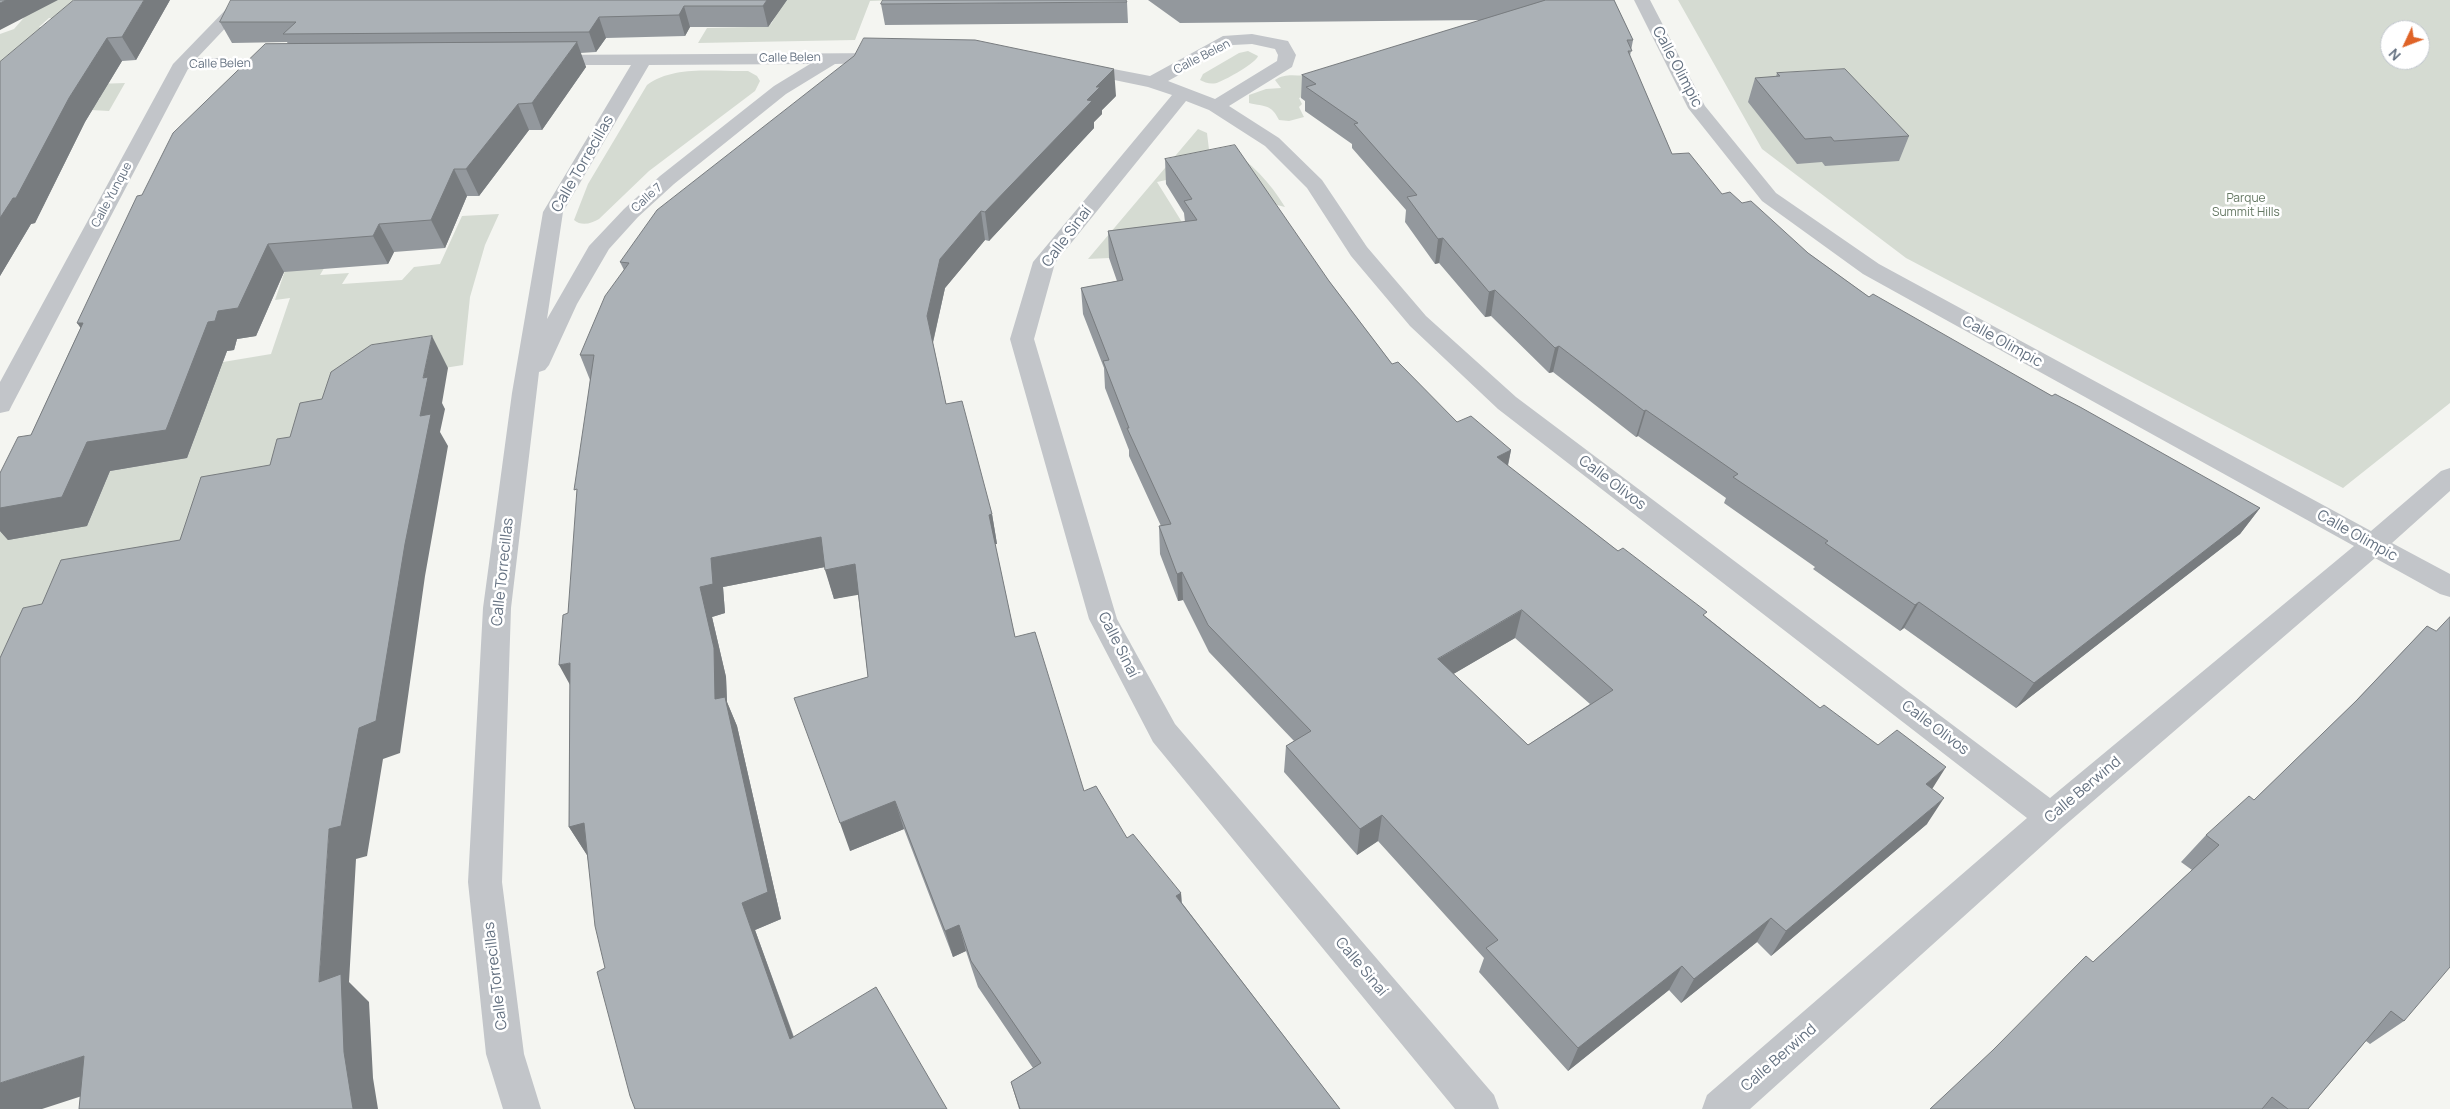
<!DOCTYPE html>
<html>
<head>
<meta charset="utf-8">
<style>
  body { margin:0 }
  #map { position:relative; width:2450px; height:1109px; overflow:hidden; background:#f4f5f1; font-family:Manrope,sans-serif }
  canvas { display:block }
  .north { position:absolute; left:2380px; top:20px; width:50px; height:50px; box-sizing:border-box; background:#fff; border:1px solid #c1c6cd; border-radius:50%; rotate:227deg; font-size:14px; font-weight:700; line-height:20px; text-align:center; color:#647181 }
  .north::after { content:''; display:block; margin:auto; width:18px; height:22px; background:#df6327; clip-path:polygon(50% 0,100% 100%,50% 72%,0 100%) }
</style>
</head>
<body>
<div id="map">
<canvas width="2450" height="1109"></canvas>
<div class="north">N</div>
</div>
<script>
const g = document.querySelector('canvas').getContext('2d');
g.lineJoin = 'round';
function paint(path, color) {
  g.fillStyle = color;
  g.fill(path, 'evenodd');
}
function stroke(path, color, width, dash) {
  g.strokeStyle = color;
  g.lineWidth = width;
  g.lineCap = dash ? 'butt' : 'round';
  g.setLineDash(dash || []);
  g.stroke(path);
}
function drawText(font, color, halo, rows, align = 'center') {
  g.font = font + ' Manrope,sans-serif';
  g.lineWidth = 5;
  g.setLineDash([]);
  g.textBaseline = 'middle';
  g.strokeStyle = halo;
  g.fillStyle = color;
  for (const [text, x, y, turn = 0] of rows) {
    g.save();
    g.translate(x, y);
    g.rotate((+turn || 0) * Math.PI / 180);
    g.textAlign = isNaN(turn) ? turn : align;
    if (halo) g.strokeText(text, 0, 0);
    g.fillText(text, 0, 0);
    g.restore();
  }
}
const green = new Path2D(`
  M15,0H112L85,18H49L39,27H90L97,84L125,83L109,111L91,110L100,98L17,107L0,121V34L14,29L28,13Z
  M767,0H898L870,1L855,40L698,43L707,28L748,27L771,24L782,5Z
  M1678,0H2450V403L2343,488L1906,258L1762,149ZM2390,30H2420V60H2390Z
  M1248,51L1258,56C1256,63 1227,79 1219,82C1213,85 1205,83 1200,80L1203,74L1239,53Z
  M1347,60L1387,66L1359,79L1299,98L1302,104L1299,107L1304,117L1289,121L1279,120C1271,104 1266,107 1249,103V95L1266,89L1281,88L1275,80C1286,72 1298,77 1310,75C1323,73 1336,67 1347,60Z
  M748,71L757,76L760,81L755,91L649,171L599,219C592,223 582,227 574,220L588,184L647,85C674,65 716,72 748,71Z
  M1198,129L1207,133L1210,158L1216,169L1157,182L1185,227L1109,258L1088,259Z
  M1227,146C1251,163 1270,182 1285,207L1261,201L1228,156Z
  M499,214L485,245L470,297L463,365L395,376L0,714V498L87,526L110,471L187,458L223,362L271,354L290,298L275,300L293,247L332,255L320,275L349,273L342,284L402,280L414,267L440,264L462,216Z`);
const street = new Path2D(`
  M235,0H252L197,58H282L288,59L291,63L288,67L282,68L188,69L12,405L9,411L0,413V382L173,64Z
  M1634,0H1650L1705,106L1776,193L1879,264L2371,531L2441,471L2450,468V491L2392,543L2450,574V597L2440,594L2375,558L2063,827L1750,1109H1702L1707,1095L2027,818L1498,409L1410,326L1351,256L1307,188L1265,146L1209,110L1186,101L1055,263L1034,339L1117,619L1175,724L1494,1095L1499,1109H1455L1153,742L1089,619L1010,339L1033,262L1172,95L1148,87L1071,71L1068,67L1071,63L1077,62L1150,76L1223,36L1252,34L1288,41L1296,55L1292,67L1229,106L1279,138L1322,180L1367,247L1426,316L1516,397L2050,798L2354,546L1863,274L1762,201L1688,108ZM1252,44L1275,49L1278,55L1277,61L1215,99L1168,81L1233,45Z
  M889,53L895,54L898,58L895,62L835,64L786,94L674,184L638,217L609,249L577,304L549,365L545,370L539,372L511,608L502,882L524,1054L541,1109H503L486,1054L468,882L483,608L512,393L543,212L631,65H545L539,64L536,60L539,56L545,55ZM810,64L774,86L660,176L624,209L589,246L547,319L563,212L649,65Z`);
const wall = new Path2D(`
  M170,0L136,60L122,61L85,122L35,223L31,224L0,276V62Z
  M787,0L768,27H690L685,36L606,38L596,52L580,53L586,67L542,130H529L479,196H467L445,248L394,252L388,264L284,272L256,336L237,339L234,350L227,351L187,458L110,471L87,526L8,540L0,531V473L31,435L142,195L288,44L287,42L232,43L220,22Z
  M1148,0H1614L1633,40L1630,56L1672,154L1722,194L1742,203L1808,253L1869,297L2052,396L2260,508L2240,534L2016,708L1904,628L1900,631L1813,569L1815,567L1724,503L1726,498L1638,436L1636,437L1553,372L1549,373L1491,316L1485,317L1439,263L1435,264L1405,222L1406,210L1352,148V144L1305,111V101L1301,98L1302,75L1481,20L1180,23Z
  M1127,2L1128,23L885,25L881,4Z
  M1777,73L1909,136L1899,161L1825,166L1822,162L1797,164L1748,102L1755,78L1776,77Z
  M1116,96L1102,110V114L1094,122V128L989,241L985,240L945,288L933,343L946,404L992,514L997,544H995L1015,637L1084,791L1127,838L1181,893L1182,903L1340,1109H1019L1011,1082L1033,1068L978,987L966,951L953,957L904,829L850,851L868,677L858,594L834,599L825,567L723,587L725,613L712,617L726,677L727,702L737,726L781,919L755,930L794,1037L947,1109L605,968L587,855L569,827L570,684L568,613L590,380L580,355L624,270L620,262Z
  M1165,159L1329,281L1392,364L1457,422L1511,450L1508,466L1618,551L1705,616L1820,708L1932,788L1927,824L1771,956L1757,942L1681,1003L1669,990L1568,1071L1479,972L1484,958L1378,841L1357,855L1284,772L1286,746L1294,741L1209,652L1183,600L1178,601L1160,554L1159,526H1161L1129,456V450L1105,388L1104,368L1083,314L1081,288L1117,281L1109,258L1108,231L1185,222L1184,213L1166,184ZM1515,638L1590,704L1528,745L1453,674Z
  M2427,626L2404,1021L2370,1044L2366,1041L2308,1109H1930L2093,962L2192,870L2181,862L2206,835L2254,800L2349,708Z`);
const shadedWall = new Path2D(`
  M6,0H58L0,30V3Z
  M144,0H170L136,60L122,37Z
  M767,0H787L768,27L763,6Z
  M684,6L690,27L685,36L679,15Z
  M599,17L606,38L596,52L589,32Z
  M107,38L122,61L85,122L35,223L31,224L0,276V218L69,98Z
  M577,42L586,67L542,130L532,103Z
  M1114,69L1116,96L1102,110V114L1094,122V128L989,241L985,212L1087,100L1096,87Z
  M518,104L529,130L479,196L466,169Z
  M454,169L467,196L445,248L431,220Z
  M981,211L985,240L945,288L932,346L927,316L940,259Z
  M379,224L394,252L388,264L373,236Z
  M1443,238L1439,263L1435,264L1438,239Z
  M268,244L284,272L256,336L237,339L234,350L227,351L187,458L110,471L87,526L8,540L0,531V508L87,442L208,322Z
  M1495,290L1491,316L1485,317L1489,292Z
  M77,323H83L98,352Z
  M432,336L448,368L442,403L445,409L440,432L448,446L425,576L400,753L383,759L367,856L356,859L349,982L369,1002L373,1078L378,1109H353L319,982L329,829L359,728L420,416L423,378Z
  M1559,346L1553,372L1549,373L1555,348Z
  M1646,410L1638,436L1636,437L1644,411Z
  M1511,450L1505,477L1497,457Z
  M2260,508L2240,534L2016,708L2034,683Z
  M992,514L997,544H994L989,515Z
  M821,537L830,566L723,587L725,613L712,617L726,677L727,702L737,726L781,919L755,930L803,1064L790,1039L742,903L700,587L711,558Z
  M855,564L863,594L834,599L825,570Z
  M1182,572L1183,600L1178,601L1177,574Z
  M1919,602L1904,628L1900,631L1915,605Z
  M1522,610L1515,638L1433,686L1438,659Z
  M570,663L575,694L559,665Z
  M1946,767L1929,794L1926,784Z
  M1944,798L1927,824L1771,956L1786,931Z
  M895,801L904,829L850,851L840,823Z
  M1382,815L1378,841L1357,855L1360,829Z
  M584,823L587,855L569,827Z
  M1181,893L1182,920L1176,896Z
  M1771,918L1757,942L1681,1003L1694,979Z
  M959,925L966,951L953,957L945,931Z
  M1682,966L1669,990L1568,1071L1578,1048Z
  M84,1056L122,1083L42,1109H0V1083Z`);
const building = new Path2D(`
  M0,0H6L0,3Z
  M74,0H144L122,37L107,38L69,98L16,198H13L0,218V62Z
  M231,0H767L763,6H684L679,15L599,17L589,32L283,34L296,22H220Z
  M883,0H1126L1127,2L881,4Z
  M1546,0H1614L1633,40H1627L1632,51H1628L1672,154L1689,153L1722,194L1730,192L1742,203L1751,201L1808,253L1869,297L1873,294L2052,396L2055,394L2080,407L2260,508L2034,683L1919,602L1915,605L1825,543L1828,541L1733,477L1738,474L1646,410L1644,411L1559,346L1555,348L1495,290L1489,292L1443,238L1438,239L1407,197L1417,195L1354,124L1358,123L1306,87L1316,84L1302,75Z
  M864,38L975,40L1114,69L1096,87H1100L1087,100L1092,101L985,212L981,211L940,259L927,316L946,404L962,401L966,416L992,514L989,515L1015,637L1035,632L1084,791L1096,786L1127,838L1133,834L1181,893L1176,896L1340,1109H1020L1011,1082L1041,1063L971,961L959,925L945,931L895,801L840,823L794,698L868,677L855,564L825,570L821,537L711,558L713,584L700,587L714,648L715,699L725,697L768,892L742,903L790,1039L876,987L947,1109H635L630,1096L597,972L605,968L595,926L584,823L569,827L570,663L559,665L563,615L568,613L577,489L574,490L594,355H580L605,296L629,263L620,262L657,210L854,56Z
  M577,42L532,103L518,104L466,169H454L431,220L379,224L373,236L268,244L238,308L218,311L215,321L208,322L166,430L87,442L62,497L0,508V473L18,437L31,435L83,323H77L137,196L142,195L173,133L265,44Z
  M1845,69L1909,136L1834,141L1831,137L1805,139L1755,78L1780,76L1777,73Z
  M1235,145L1329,281L1392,364L1398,362L1457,422L1471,416L1511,450L1497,457L1618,551L1623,548L1707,612L1703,615L1820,708L1824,705L1878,745L1897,730L1946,767L1926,784L1944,798L1786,931L1771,918L1694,979L1682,966L1578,1048L1486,948L1498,940L1382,815L1360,829L1286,746L1311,731L1208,625L1182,572L1177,574L1159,526L1171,524L1127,428H1129L1103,361L1109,360L1081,288L1123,280L1108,231L1197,220L1184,201L1192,199L1165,159ZM1522,610L1613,690L1528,745L1438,659Z
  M432,336L423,378L428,377L420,416L431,414L405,544L376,721L359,728L341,826L329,829L319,982L341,974L344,1052L353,1109H79L84,1056L0,1083V658L23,608L42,604L61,560L180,540L201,477L270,465L277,439L290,437L300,403L322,399L331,372L371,345Z
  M2450,617V967L2404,1021L2391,1011L2308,1109H2288L2272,1097L2262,1109H1930L1993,1050L2086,956L2093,962L2219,845L2206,835L2249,796L2254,800L2357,700L2427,626L2436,631Z`);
const farStreetnames = [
  ["Calle Belen",1202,57,-27],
  ["Calle Belen",790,58,-1],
  ["Calle Belen",220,64,-1],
  ["Calle Yunque",112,195,-62],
  ["Calle 7",647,198,-42]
];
const farParknames = [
  ["Parque",2246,199],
  ["Summit Hills",2246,213]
];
const streetNames = [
  ["Calle Olimpic",1677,67,62],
  ["Calle Torrecillas",583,164,-60],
  ["Calle Sinaí",1067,237,-53],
  ["Calle Olimpic",2002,342,29],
  ["Calle Olivos",1612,483,37],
  ["Calle Olimpic",2357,536,29],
  ["Calle Torrecillas",503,572,-84],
  ["Calle Sinaí",1118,645,63],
  ["Calle Olivos",1935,728,37],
  ["Calle Berwind",2083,790,-40],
  ["Calle Sinaí",1361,967,50],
  ["Calle Torrecillas",496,976,-97],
  ["Calle Berwind",1779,1058,-41]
];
paint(green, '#d5dbd2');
paint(street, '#c2c5c9');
paint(wall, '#93989d');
paint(shadedWall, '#787c7f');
paint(building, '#abb1b6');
stroke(building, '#787c7f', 1);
drawText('12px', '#647181', '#fff', farStreetnames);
drawText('12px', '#657863', '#fff', farParknames);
drawText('15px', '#647181', '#fff', streetNames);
</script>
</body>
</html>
